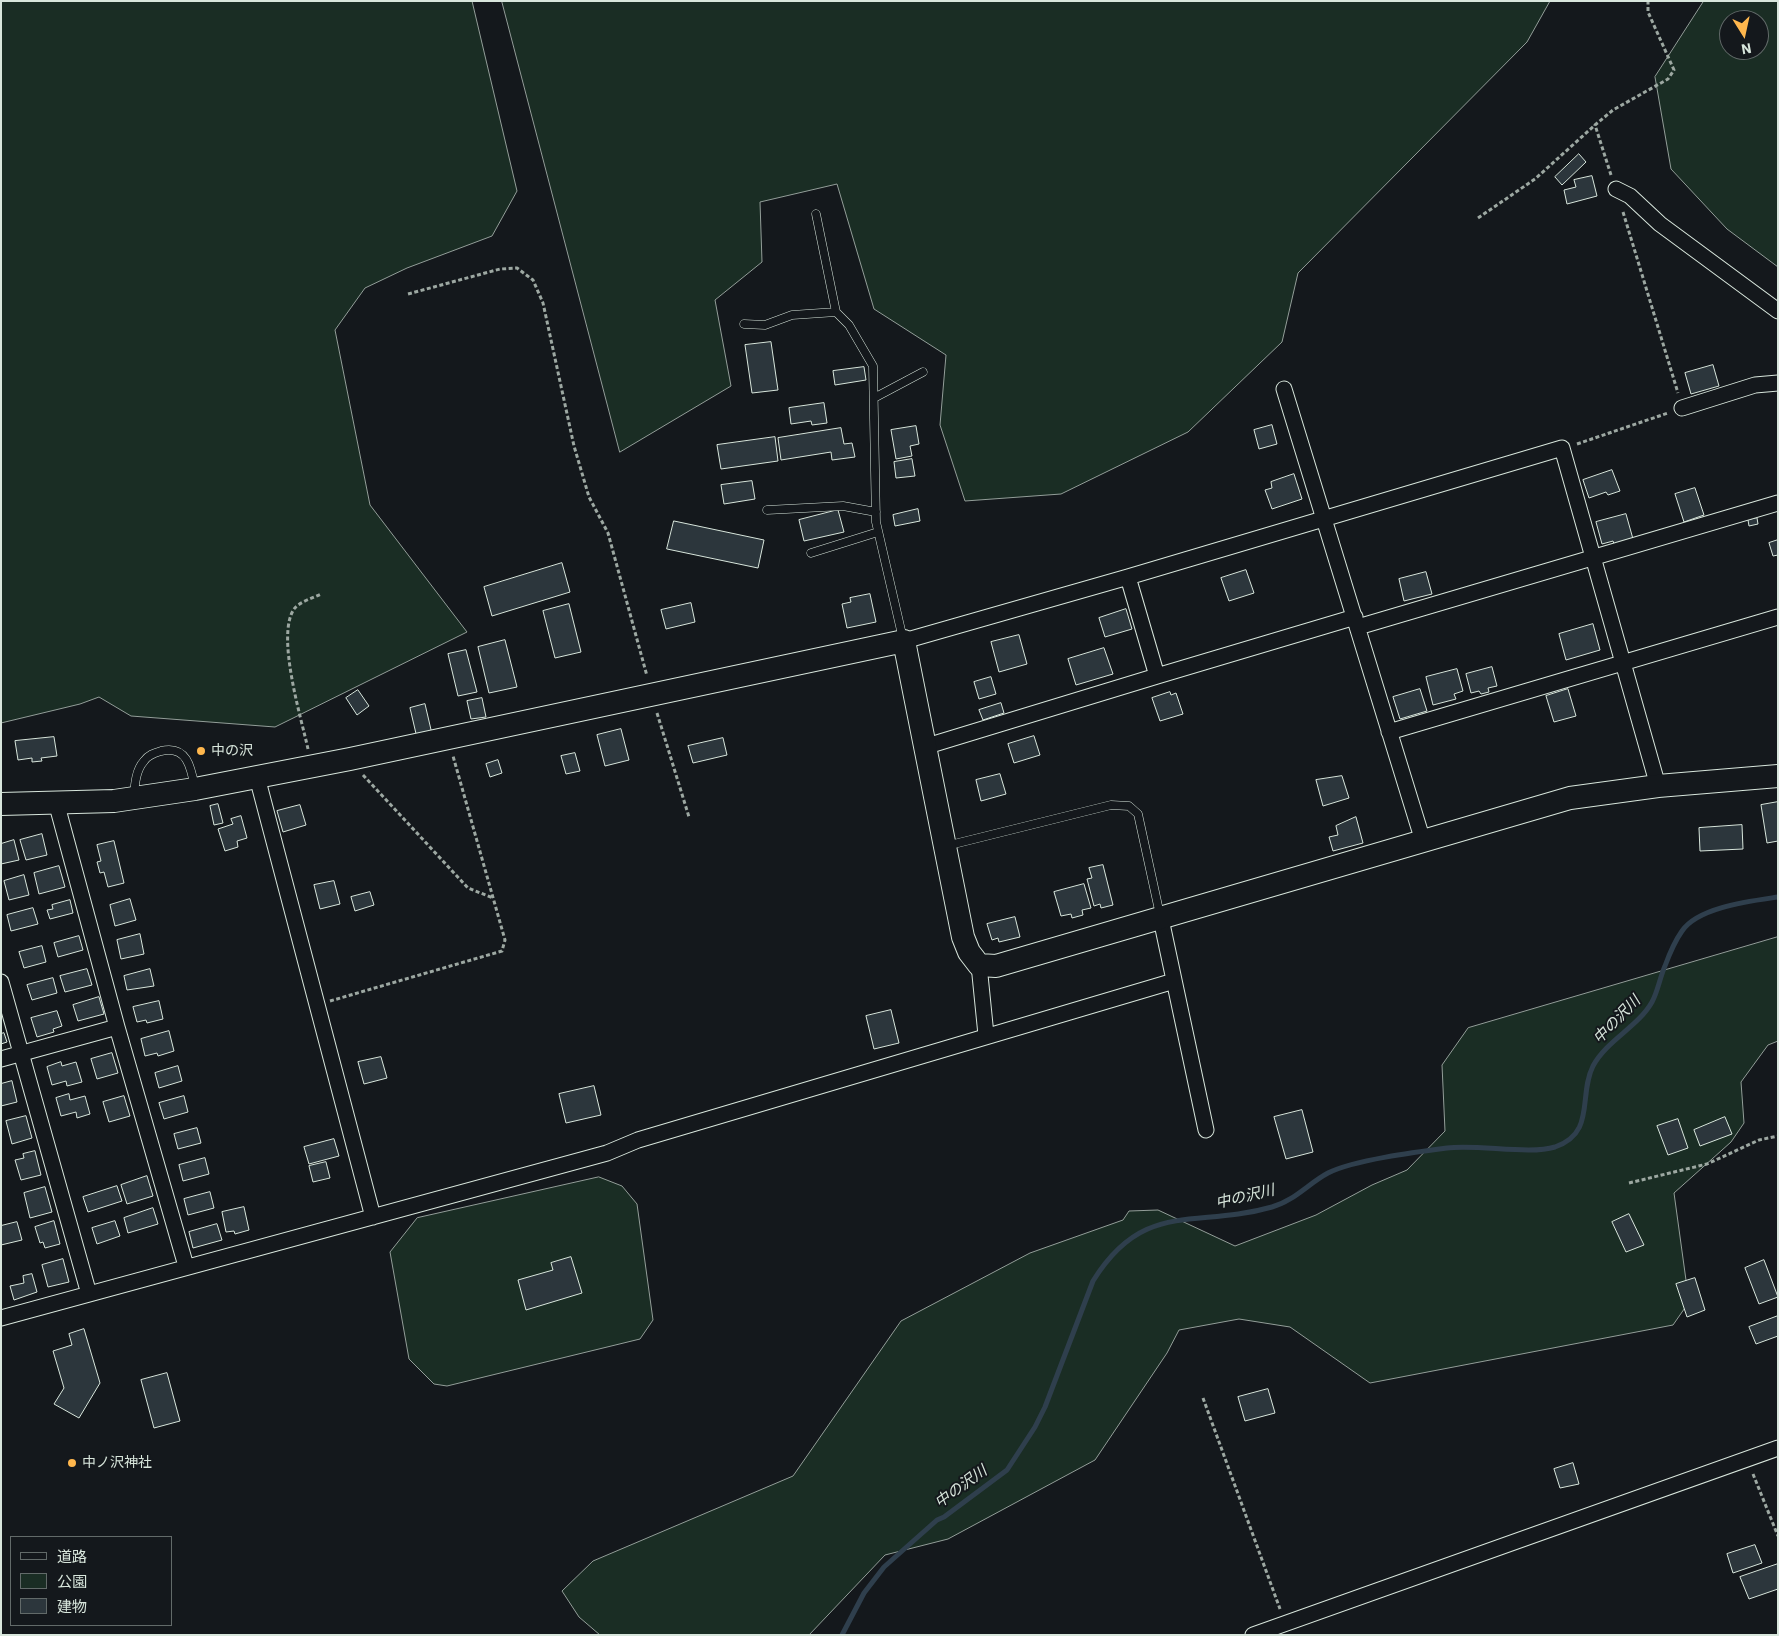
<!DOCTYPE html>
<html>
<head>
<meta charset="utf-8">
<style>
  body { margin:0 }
  #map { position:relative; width:1779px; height:1636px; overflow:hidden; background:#14181c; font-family:"IBM Plex Sans","Noto Sans JP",sans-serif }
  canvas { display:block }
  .frame { position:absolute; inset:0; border:2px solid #d8e6dc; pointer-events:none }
  .legend { position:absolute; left:10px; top:1536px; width:162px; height:90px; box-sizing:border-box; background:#14181c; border:1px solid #626a69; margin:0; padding:6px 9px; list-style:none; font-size:15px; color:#d8e6dc }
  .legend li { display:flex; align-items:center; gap:10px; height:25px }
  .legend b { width:25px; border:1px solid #626a69 }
  .north { position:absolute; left:1719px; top:10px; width:50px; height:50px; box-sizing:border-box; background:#14181c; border:1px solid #626a69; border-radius:50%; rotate:170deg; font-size:14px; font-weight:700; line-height:20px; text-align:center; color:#d8e6dc }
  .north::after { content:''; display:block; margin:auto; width:18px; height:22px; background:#ffb74d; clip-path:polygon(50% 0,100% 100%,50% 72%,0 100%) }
</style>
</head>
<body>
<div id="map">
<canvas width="1779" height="1636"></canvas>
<div class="frame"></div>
<ul class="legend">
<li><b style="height:6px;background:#14181c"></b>道路</li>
<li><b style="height:14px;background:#1a2d24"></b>公園</li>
<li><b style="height:14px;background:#2c363c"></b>建物</li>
</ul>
<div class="north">N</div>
</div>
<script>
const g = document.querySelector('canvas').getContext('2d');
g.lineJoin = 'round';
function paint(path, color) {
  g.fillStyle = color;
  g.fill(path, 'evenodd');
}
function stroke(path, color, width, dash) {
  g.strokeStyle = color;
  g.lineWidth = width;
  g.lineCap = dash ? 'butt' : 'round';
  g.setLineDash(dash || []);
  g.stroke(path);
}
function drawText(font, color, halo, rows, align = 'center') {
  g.font = font + ' "IBM Plex Sans","Noto Sans JP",sans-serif';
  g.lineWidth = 4;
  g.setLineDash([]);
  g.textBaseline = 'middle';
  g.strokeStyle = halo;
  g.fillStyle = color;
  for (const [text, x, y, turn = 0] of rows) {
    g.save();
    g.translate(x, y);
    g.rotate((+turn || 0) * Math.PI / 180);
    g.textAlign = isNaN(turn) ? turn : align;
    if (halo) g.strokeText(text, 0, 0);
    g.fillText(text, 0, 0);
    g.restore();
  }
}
const green = new Path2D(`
  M1,1H472L517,191L492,236L407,268L365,288L335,330L370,505L467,632L275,727L131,716L99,697L80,704L1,723Z
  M502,1H1550L1527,42L1298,273L1282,342L1188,432L1061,494L965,501L940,425L946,355L874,309L837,184L760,202L762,262L715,300L731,386L620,452Z
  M1704,1H1778V267L1727,229L1671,169L1655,77ZM1729,20H1759V50H1729Z
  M1778,937V1041L1768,1045L1741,1082L1744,1123L1731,1142L1674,1193L1689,1302L1673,1325L1370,1383L1290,1327L1239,1319L1179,1330L1167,1353L1095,1460L948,1539L885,1555L809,1635H600L579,1617L562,1591L593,1561L793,1476L901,1321L1030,1253L1123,1220L1129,1211L1158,1210L1235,1246L1316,1215L1372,1185L1407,1170L1445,1131L1442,1065L1468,1028Z
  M599,1177L622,1186L637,1204L653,1320L640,1339L447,1386L434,1384L409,1359L390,1252L417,1218Z`);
const stream = new Path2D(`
  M842,1635L864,1593L884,1567L937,1520L944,1517L1007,1470L1035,1427L1045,1407L1093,1281C1144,1199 1195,1229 1272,1207C1294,1201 1309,1183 1328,1173C1354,1160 1416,1152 1447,1148C1478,1144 1529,1155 1555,1147C1596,1133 1578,1096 1593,1066C1607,1040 1638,1027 1652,1002C1658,991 1660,977 1665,966C1669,955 1675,941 1682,931C1698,907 1751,901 1778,897`);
const building = new Path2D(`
  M1579,154L1586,162L1562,185L1555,177Z
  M1592,176L1597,196L1567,204L1564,190L1576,187L1574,180Z
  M771,342L778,390L752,393L745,345Z
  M1713,365L1719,386L1691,394L1685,373Z
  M864,367L866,380L835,385L833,371Z
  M824,403L827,423L812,425L811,421L791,424L789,408Z
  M1272,425L1277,444L1259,449L1254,430Z
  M916,426L919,444L910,446L912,456L896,459L891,430Z
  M841,428L844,444L852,443L855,457L832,460L831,452L781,460L778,438Z
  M775,437L778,461L721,469L717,445Z
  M912,459L915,476L896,478L894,462Z
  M1612,470L1620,491L1608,495L1606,492L1589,498L1583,480Z
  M1294,474L1302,499L1272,509L1265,490L1272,488L1271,482Z
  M752,481L755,499L724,504L721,485Z
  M1695,488L1704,515L1684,522L1675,494Z
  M918,509L920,521L895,526L893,515Z
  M838,510L844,532L804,541L799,520Z
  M1626,514L1633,539L1614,544L1613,541L1602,544L1596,522Z
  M1757,518L1758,524L1749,526L1748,520Z
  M674,521L764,540L758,568L667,549Z
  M1778,540V555L1773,556L1769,543Z
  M562,563L570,592L492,616L484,587Z
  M1246,570L1254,593L1229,601L1221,578Z
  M1426,572L1432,594L1404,601L1399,579Z
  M870,594L876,622L847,628L842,604L851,602L850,598Z
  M691,603L695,622L666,629L661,610Z
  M569,604L581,652L555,658L543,611Z
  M1126,609L1132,629L1105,637L1099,618Z
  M1593,624L1600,650L1566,660L1559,634Z
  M1019,635L1027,664L999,672L991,642Z
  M505,640L517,687L489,693L478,647Z
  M1104,648L1113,674L1076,685L1068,659Z
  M466,650L477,692L458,696L448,654Z
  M1492,667L1497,686L1488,688L1489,692L1481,694L1479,691L1471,693L1466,674Z
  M1457,669L1463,691L1454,694L1456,699L1433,705L1426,677Z
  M991,677L996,694L979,699L974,682Z
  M1420,689L1427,711L1400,719L1393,697Z
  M1568,689L1576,716L1554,722L1546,696Z
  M358,690L369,706L357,715L346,698Z
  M1170,692L1171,695L1176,693L1183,714L1160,721L1152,698Z
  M482,698L486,717L471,719L467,701Z
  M1001,703L1004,713L983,720L979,710Z
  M425,704L432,734L417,738L410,708Z
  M621,729L629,760L605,766L597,735Z
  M1034,736L1040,755L1014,763L1008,744Z
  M54,737L57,756L41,758L42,761L32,762V758L18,760L15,741Z
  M723,738L727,755L693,763L688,746Z
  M575,753L580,771L566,774L561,756Z
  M498,760L502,773L490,777L486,764Z
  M1000,774L1006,794L981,801L976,780Z
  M1342,776L1349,798L1323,806L1316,780Z
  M1778,802V841L1767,843L1761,805Z
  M218,804L223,823L214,825L210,806Z
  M300,805L306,825L283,832L277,811Z
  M241,816L247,838L237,841L238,847L225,851L218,829L233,824L231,819Z
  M1356,817L1363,843L1333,851L1329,837L1338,835L1336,826Z
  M1742,825L1743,849L1700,851L1699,828Z
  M42,834L47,855L26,860L20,840Z
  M14,840L19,860L1,864V844Z
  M114,841L124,883L108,887L104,872L100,873L97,862L101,861L97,845Z
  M1103,865L1113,905L1101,908L1100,904L1094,906L1087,879L1092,878L1089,868Z
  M59,866L65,887L39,894L34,873Z
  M24,875L29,895L9,900L4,881Z
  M334,881L340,904L320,909L314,885Z
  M1084,884L1091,908L1082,910L1083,915L1072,918L1071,914L1061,916L1054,892Z
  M370,892L374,905L355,911L351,897Z
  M130,899L136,920L115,926L110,905Z
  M70,900L73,913L50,919L47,910L53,909L52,905Z
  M33,908L38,924L11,931L7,915Z
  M1015,917L1020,937L999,942L998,938L992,940L987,924Z
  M140,934L144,954L121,959L117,940Z
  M79,936L83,950L58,957L54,943Z
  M42,946L46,962L24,968L19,952Z
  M87,969L92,985L65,992L60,976Z
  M150,969L154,986L127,990L124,976Z
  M53,978L57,993L32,1000L27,985Z
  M99,997L104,1014L78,1021L73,1005Z
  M159,1001L163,1019L147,1023L146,1020L137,1022L133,1007Z
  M891,1010L899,1043L874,1049L866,1016Z
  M57,1011L62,1026L53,1029L54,1032L37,1037L31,1018Z
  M169,1031L174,1051L158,1056L157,1053L145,1056L141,1039Z
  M4,1033L7,1042L1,1044V1034Z
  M112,1053L118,1073L97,1079L91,1059Z
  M381,1057L387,1078L364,1084L358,1062Z
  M61,1062L62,1066L76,1062L82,1082L67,1086L66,1081L52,1085L47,1067Z
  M178,1066L182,1081L159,1088L155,1073Z
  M12,1081L17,1102L1,1106V1084Z
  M594,1086L601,1115L566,1123L559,1094Z
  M69,1094L70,1100L85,1096L90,1114L77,1118L76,1112L61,1116L56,1098Z
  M124,1096L130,1116L109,1122L103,1102Z
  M184,1096L188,1112L164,1119L159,1103Z
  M1302,1110L1313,1152L1286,1159L1274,1117Z
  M26,1116L32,1138L12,1144L6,1121Z
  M1725,1117L1732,1134L1700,1146L1694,1130Z
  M1678,1119L1688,1148L1668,1155L1657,1126Z
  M197,1128L201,1143L178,1149L174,1134Z
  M334,1139L339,1156L309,1164L304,1147Z
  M35,1151L41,1175L21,1180L15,1160L24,1158L23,1154Z
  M205,1158L209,1174L183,1181L179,1165Z
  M326,1162L330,1178L313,1182L309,1166Z
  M147,1176L153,1196L127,1204L121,1185Z
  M117,1186L122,1201L88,1212L83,1197Z
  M45,1187L52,1212L30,1218L24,1193Z
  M210,1192L214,1208L188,1215L184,1199Z
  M244,1207L249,1230L235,1234L234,1231L226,1232L222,1212Z
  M153,1208L158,1224L128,1233L124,1218Z
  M1629,1214L1644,1245L1626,1252L1612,1222Z
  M54,1221L60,1244L45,1248L43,1242L40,1243L35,1227Z
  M115,1221L120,1236L97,1244L92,1228Z
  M17,1222L22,1240L1,1245V1226Z
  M217,1224L222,1240L193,1248L189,1232Z
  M571,1257L582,1293L526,1310L518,1280L553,1270L551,1263Z
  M63,1259L69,1282L48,1287L42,1265Z
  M1764,1260L1778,1297L1759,1304L1745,1268Z
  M32,1274L37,1292L14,1300L10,1286L24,1283L23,1276Z
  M1695,1278L1705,1310L1687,1317L1676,1284Z
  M1778,1316V1336L1756,1344L1749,1327Z
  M84,1329L100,1383L79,1418L54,1404L64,1388L53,1351L72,1345L69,1334Z
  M167,1373L180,1421L154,1428L141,1380Z
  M1268,1389L1275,1413L1245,1421L1238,1397Z
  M1573,1463L1579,1484L1560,1488L1554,1469Z
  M1755,1545L1762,1563L1733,1573L1727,1554Z
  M1778,1564V1589L1749,1599L1740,1577Z`);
const path = new Path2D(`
  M1611,175L1595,125L1613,110L1668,79L1674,70L1648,12V1
  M1623,212L1678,393
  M1478,218L1535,179L1595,125
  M408,294L500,269L517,268L533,280L543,303L574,446L589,497L608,533L647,676
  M1577,444L1668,413
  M657,713L689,817
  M308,749C301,717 276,636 294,609C299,602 313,598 321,594
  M363,775L468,888L493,898
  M330,1001L502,951L505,940L453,756
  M1629,1183L1707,1164L1759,1140L1778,1136
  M1203,1398L1280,1609
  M1753,1474L1778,1536`);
const lane = new Path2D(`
  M816,214L836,312L849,325L873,366L876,522L903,639
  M744,324L765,325L792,315L836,312
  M874,398L923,372
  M767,510L843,506L876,512
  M811,553L878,532
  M134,795C135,783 136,770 144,761C148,755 154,753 161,751C187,745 191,767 195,788
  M946,846L1111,805L1129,806L1138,814L1160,915`);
const street = new Path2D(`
  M1616,189L1630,196L1660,224L1778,311
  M1284,389L1423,841
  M1682,408L1755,385L1778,383
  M1358,627L1778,503
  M904,641L1128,577L1562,448L1658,786
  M1157,676L1355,617
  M1389,732L1778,617
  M924,747L1157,676L1128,577
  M257,777L373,1217
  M56,802L117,1027L186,1266
  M1161,919L1206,1130
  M979,965L986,1035
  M1,982L89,1294
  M1,1059L117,1027
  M1,1318L607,1153L638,1140L1174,981
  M1253,1635L1778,1448`);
const secondary = new Path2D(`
  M1,804L114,801L195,789L350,759L904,641L963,937L969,952L979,965L996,966L1570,798L1658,786L1778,776`);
const markers = [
  [201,751,5,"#ffb74d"],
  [72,1463,5,"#ffb74d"]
];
const poiNames = [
  ["中の沢",211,751],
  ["中ノ沢神社",82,1463]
];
const waterNames = [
  ["中の沢川",1617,1020,-46],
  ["中の沢川",1245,1197,-13],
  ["中の沢川",961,1487,-36]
];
paint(green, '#1a2d24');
stroke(green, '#939e99', 1);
stroke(stream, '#2f3f4d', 5);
paint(building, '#2c363c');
stroke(building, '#d8e6dc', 1);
stroke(lane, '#d8e6dc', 9);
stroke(street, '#d8e6dc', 17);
stroke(secondary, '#d8e6dc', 24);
stroke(path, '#9da8a2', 3, [4, 2.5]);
stroke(lane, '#14181c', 8);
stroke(street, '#14181c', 15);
stroke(secondary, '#14181c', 22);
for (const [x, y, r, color] of markers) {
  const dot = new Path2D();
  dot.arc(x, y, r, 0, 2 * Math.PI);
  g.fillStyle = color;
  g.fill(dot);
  stroke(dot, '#14181c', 2);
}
drawText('14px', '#d8e6dc', '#14181c', poiNames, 'left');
drawText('italic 15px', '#d8e6dc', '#14181c', waterNames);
</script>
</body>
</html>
